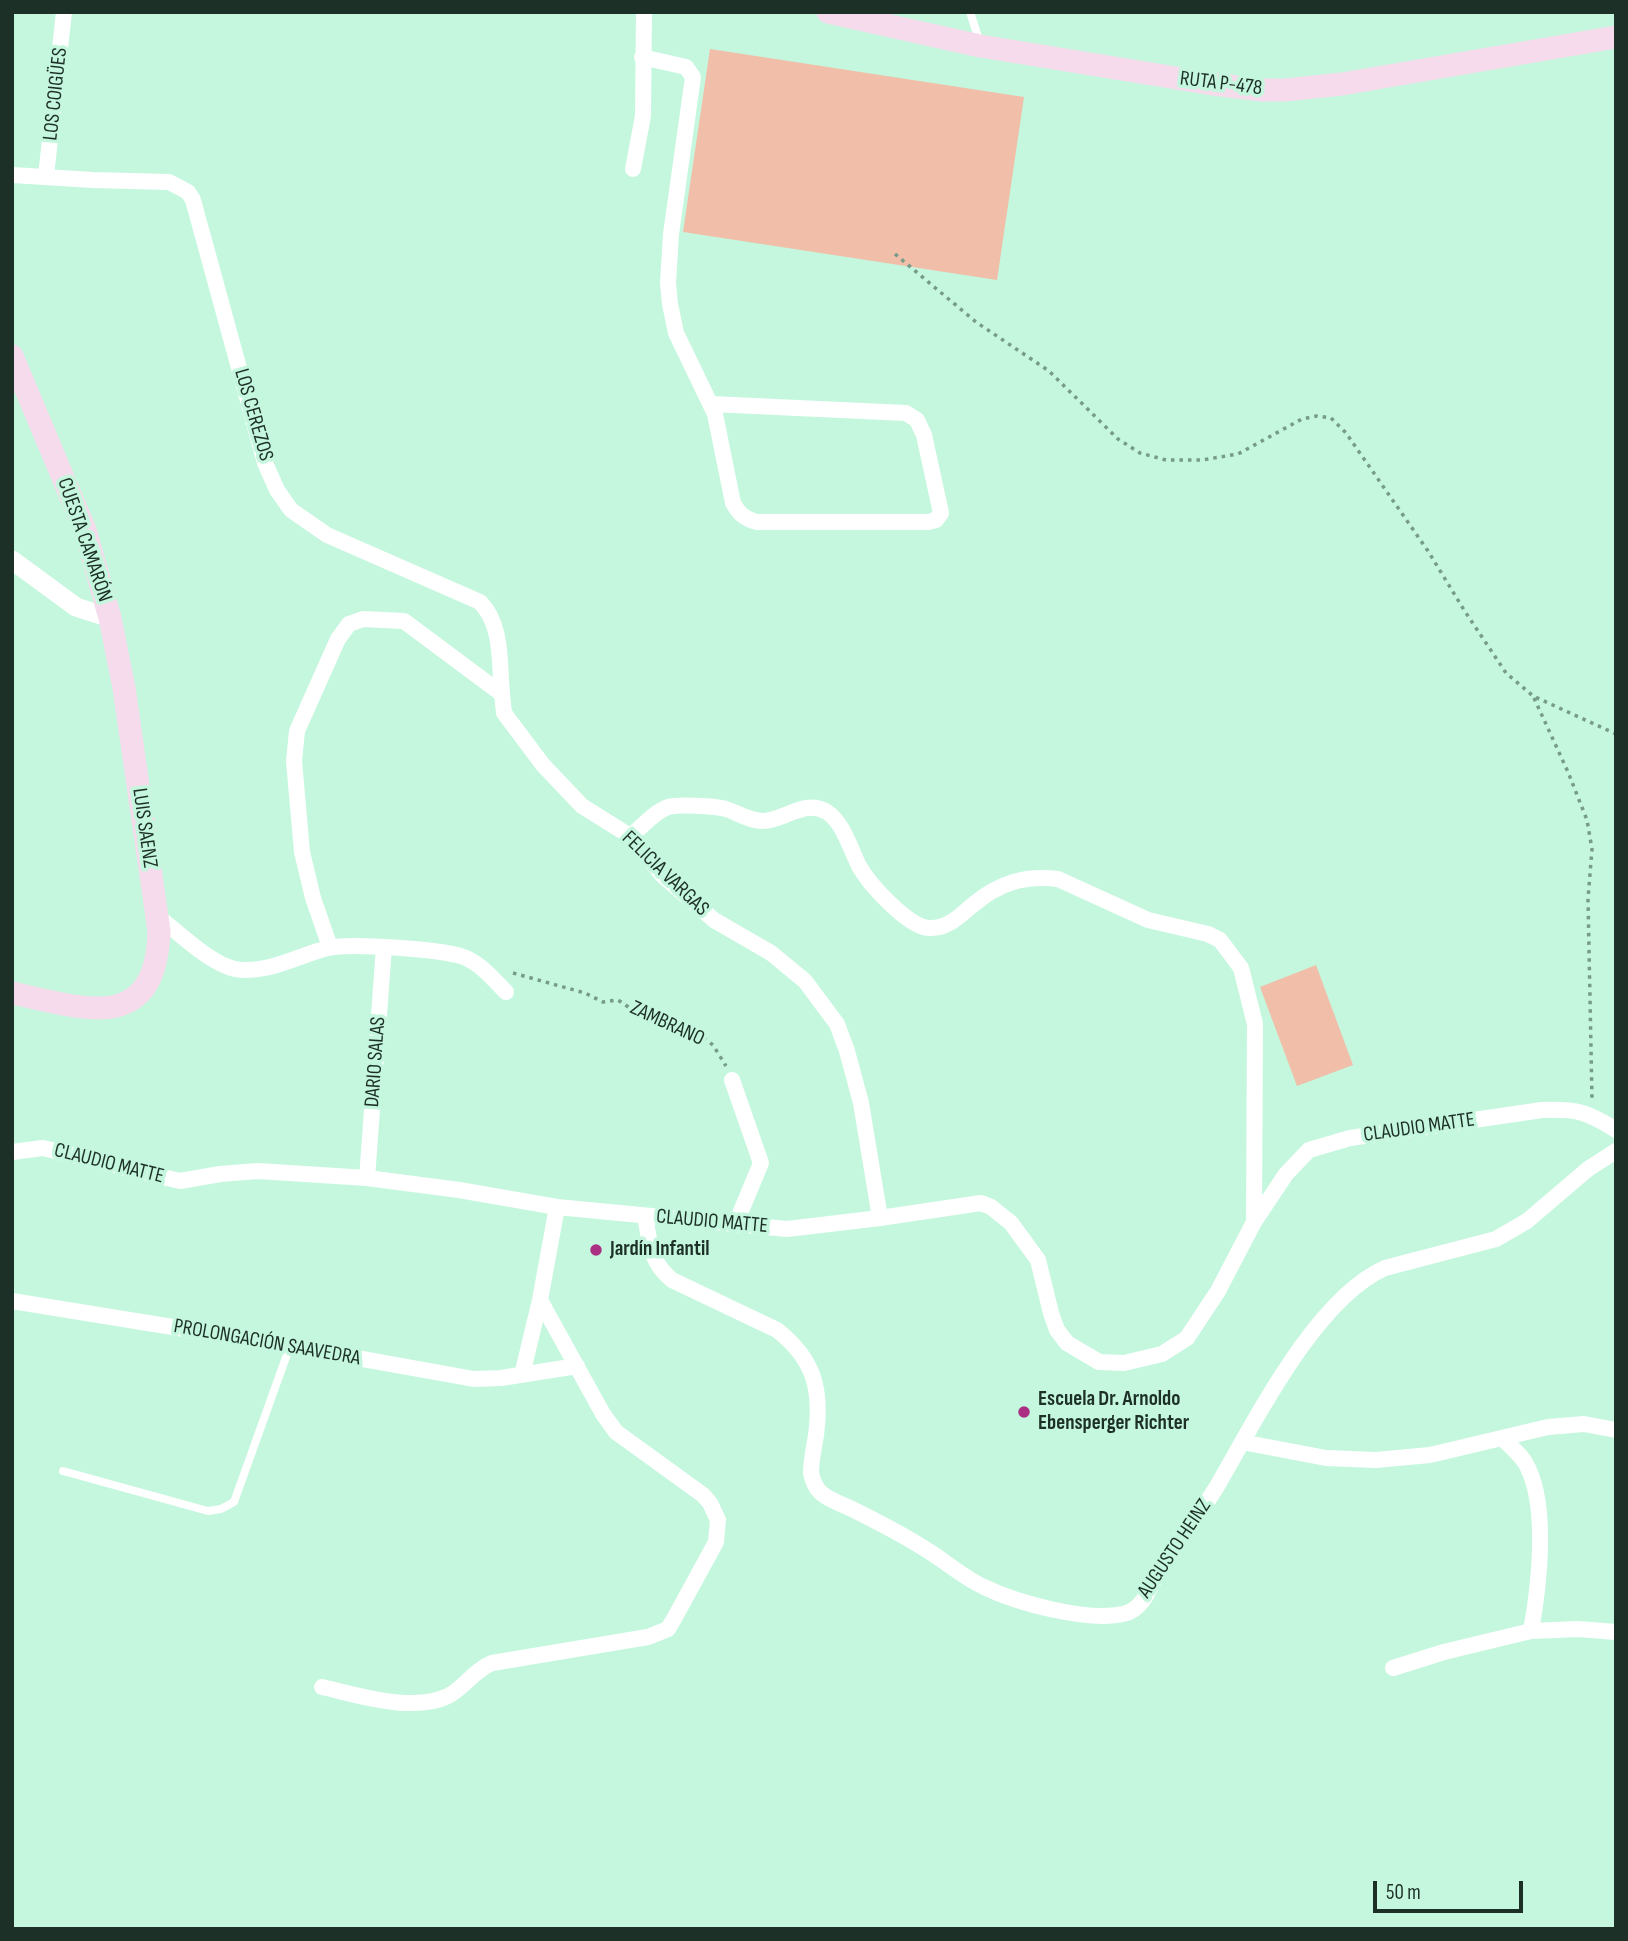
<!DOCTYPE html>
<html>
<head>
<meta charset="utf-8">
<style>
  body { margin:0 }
  #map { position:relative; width:1628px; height:1941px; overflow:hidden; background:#c5f7de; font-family:"Sofia Sans Condensed",sans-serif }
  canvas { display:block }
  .frame { position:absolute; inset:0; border:14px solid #1d3027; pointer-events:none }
  .scale { position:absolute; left:1373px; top:1881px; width:150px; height:32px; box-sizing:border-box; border:4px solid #1d3027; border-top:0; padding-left:9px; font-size:21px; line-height:24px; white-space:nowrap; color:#1d3027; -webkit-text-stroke:5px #c5f7de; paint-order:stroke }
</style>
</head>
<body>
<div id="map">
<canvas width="1628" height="1941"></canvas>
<div class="frame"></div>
<div class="scale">50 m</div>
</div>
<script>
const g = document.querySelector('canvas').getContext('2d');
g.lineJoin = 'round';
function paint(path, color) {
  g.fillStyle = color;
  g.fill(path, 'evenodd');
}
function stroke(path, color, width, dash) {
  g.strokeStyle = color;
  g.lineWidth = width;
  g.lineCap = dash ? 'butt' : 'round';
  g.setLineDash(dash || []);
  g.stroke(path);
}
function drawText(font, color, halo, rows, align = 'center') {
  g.font = font + ' "Sofia Sans Condensed",sans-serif';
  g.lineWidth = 7;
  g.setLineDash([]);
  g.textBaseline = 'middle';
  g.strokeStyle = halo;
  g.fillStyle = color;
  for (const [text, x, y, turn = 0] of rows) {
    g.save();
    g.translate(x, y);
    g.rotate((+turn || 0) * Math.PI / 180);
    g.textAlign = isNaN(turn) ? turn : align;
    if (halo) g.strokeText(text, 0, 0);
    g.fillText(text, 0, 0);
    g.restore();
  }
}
const green = new Path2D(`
  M710,49L1024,97L997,280L683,232Z
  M1316,965L1353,1065L1297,1086L1260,987Z`);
const path = new Path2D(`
  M895,254L976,322L1049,371L1118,439L1140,453L1166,460H1202L1238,454L1302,419L1317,416L1331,418L1346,433L1428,551L1464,610L1506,673L1533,696L1616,734
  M1534,698L1568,772L1587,820L1592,849L1588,899L1592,1098
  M513,973L585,993L603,1002L618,1000L643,1017L704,1038L713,1045L726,1066`);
const service = new Path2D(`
  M970,12L980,43
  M63,1471L208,1511L221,1509L234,1502L290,1346`);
const minor = new Path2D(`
  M642,57L686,67L693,77L671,234L668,283L670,304L676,333L715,414L733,503C739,514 745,519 757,522H928L936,520L941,513L924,435L917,420L906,413L711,404
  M633,169L643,116L644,12
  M12,175L93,180L169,182L188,192L193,200L265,463L277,490L291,510L327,535L480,602C503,625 499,663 502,694
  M46,176L64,12
  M630,836C641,828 654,812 668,807C678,804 715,806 726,809C738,813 748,820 761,821C783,822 804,798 827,812C843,822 851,850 859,866C869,884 908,927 929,928C949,929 960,915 974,904C999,883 1025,875 1058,879L1148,920L1208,934L1220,940L1241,968L1255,1024L1254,1222
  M156,915C177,931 210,964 235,969C266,975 299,955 328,948C350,943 446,949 466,958C482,965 494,980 506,992
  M330,947L313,898L302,852L294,761L297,731L338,639L349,624L363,619L404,621L502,694L504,713L543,765L582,806L630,836L663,876L714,920L771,953L805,981L837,1024L847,1051L861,1103L880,1218
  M732,1080L761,1163L736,1223
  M12,1152L43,1148L180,1181L220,1174L258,1171L367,1178L459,1190L557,1207L787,1229L880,1218L981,1203L991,1207L1011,1223L1038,1260L1051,1313L1057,1330L1067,1343L1099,1362L1124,1363L1162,1354L1187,1338L1218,1291L1254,1222L1286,1174L1309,1150L1350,1138L1542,1110C1577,1109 1586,1111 1616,1130
  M367,1178L384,947
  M645,1216C650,1243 650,1262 672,1280L777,1330C814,1359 822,1389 816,1435C814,1448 811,1460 811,1473C813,1480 814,1486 820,1492C828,1500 842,1504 852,1509C876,1521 900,1533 922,1547C943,1559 962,1577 984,1587C1017,1603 1087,1622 1123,1614C1147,1609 1152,1579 1163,1561C1180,1536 1200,1514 1216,1488C1254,1423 1315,1299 1385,1268L1496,1239L1527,1221L1588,1169L1616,1151
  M12,1301L290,1346L474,1379L501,1378L577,1366
  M522,1375L540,1300L557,1207
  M1242,1442L1326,1458L1376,1460L1430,1455L1548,1427L1584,1424L1616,1430
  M1531,1631L1578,1629L1616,1632
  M1393,1668L1444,1652L1531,1631C1539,1587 1548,1509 1528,1468C1523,1456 1512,1448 1503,1439
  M322,1687C358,1695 413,1713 448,1696C464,1688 474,1670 492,1663L648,1637L668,1629L675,1617L716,1542L718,1520L710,1503L703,1495L616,1432L603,1414L540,1300`);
const tertiary = new Path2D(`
  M12,560L76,607L110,618`);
const secondary = new Path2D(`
  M828,12L980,46L1213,84L1262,90H1285L1342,84L1616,37
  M12,356L85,530L110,618L124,688L159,931C156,1036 83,1008 12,993`);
const markers = [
  [596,1250,7,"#ab3083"],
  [1024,1412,7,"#ab3083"]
];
const streetNames = [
  ["RUTA P-478",1221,84,7],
  ["LOS COIGÜES",56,94,-84],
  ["LOS CEREZOS",253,415,74],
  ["CUESTA CAMARÓN",84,540,71],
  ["LUIS SAENZ",144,828,82],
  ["FELICIA VARGAS",665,874,44],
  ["ZAMBRANO",667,1024,25],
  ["DARIO SALAS",376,1062,-86],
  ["CLAUDIO MATTE",1419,1128,-8],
  ["CLAUDIO MATTE",109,1164,14],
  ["CLAUDIO MATTE",712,1222,5],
  ["PROLONGACIÓN SAAVEDRA",267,1343,10],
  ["AUGUSTO HEINZ",1175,1549,-56]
];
const poiNames = [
  ["Jardín Infantil",610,1250],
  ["Escuela Dr. Arnoldo",1038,1400],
  ["Ebensperger Richter",1038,1424]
];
paint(green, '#f1bea9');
stroke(path, '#779b89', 3.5, [3.5, 5]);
stroke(service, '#fff', 8);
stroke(minor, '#fff', 16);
stroke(tertiary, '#fff', 19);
stroke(secondary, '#f5dbeb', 23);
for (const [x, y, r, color] of markers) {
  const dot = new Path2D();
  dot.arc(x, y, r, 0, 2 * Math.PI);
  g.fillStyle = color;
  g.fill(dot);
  stroke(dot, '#c5f7de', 2.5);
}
drawText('21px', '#1d3027', '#c5f7de', streetNames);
drawText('bold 21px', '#1d3027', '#c5f7de', poiNames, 'left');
</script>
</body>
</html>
